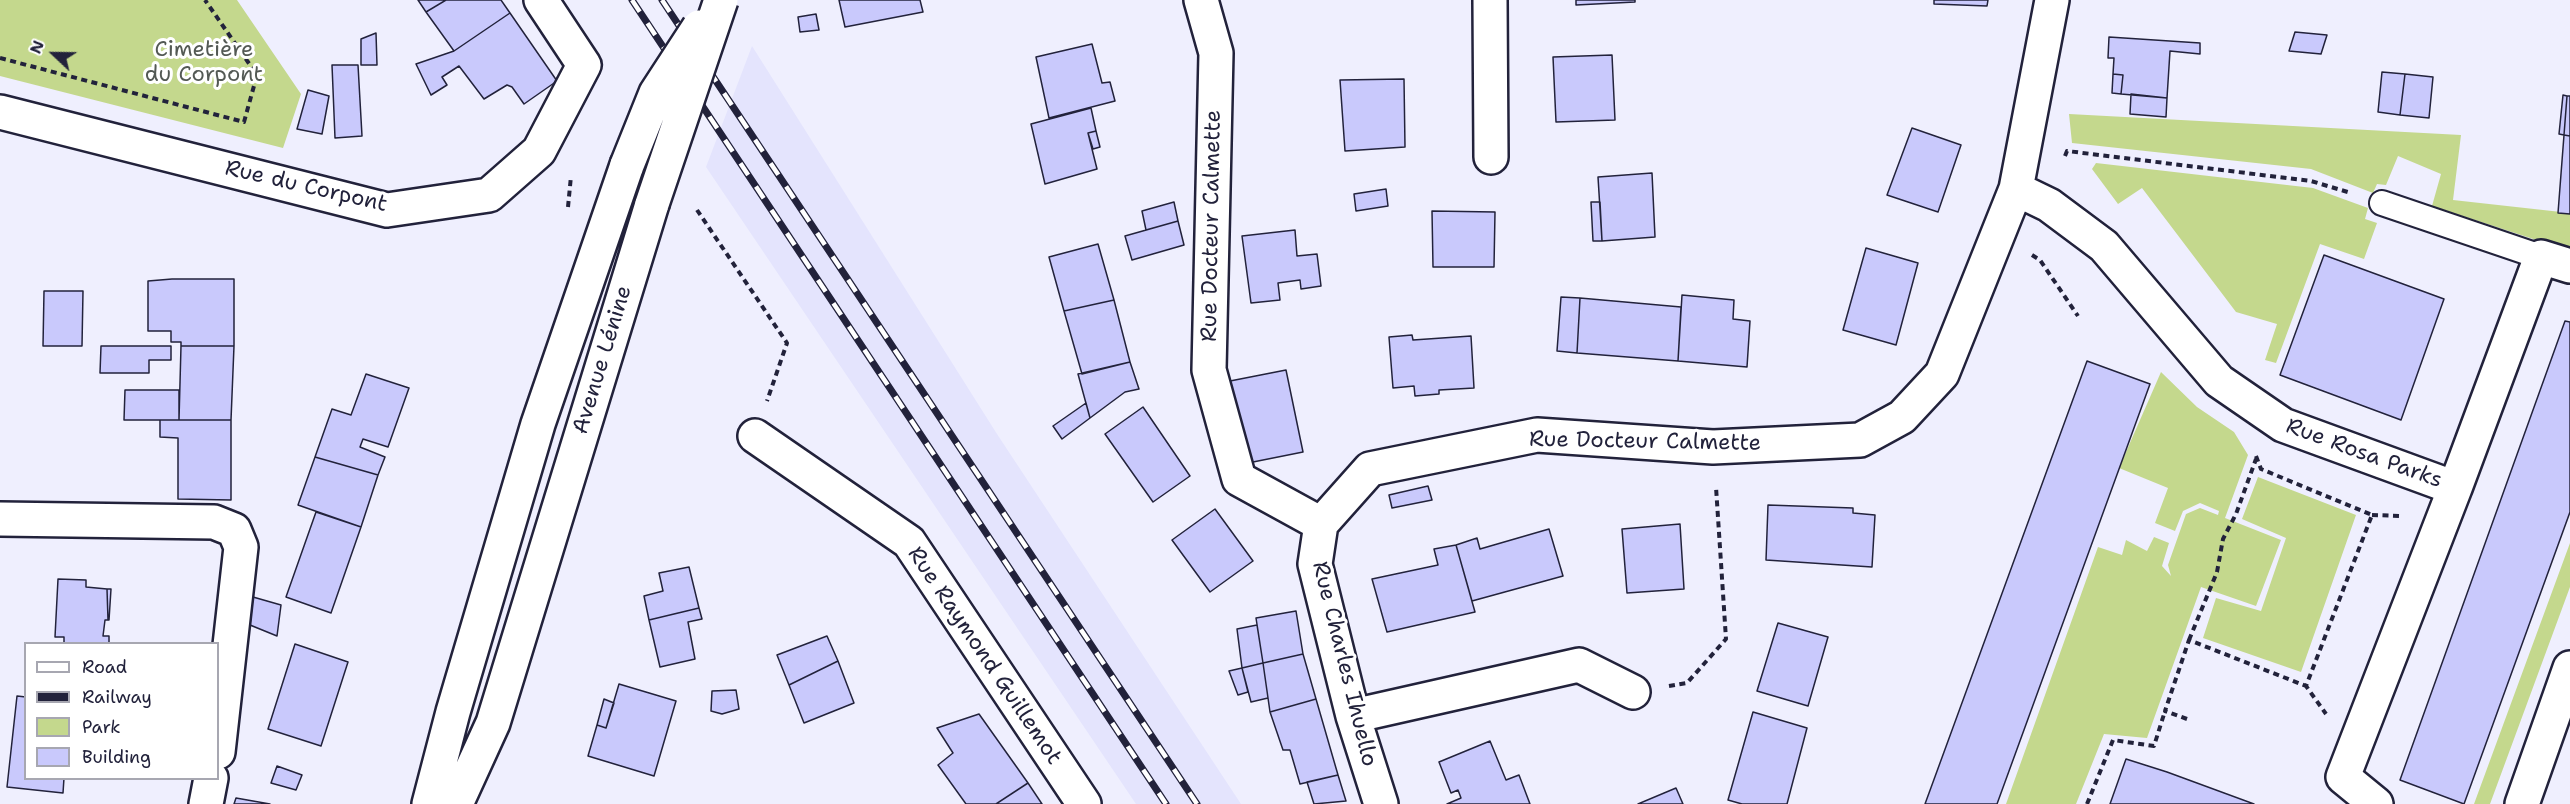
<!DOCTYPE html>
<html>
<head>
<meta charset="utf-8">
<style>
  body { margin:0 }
  #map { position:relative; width:2570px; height:804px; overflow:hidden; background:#efeffe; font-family:"Shantell Sans",sans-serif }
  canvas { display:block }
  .legend { position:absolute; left:24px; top:642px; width:195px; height:138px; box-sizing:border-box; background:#fff; border:2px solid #a7a7b1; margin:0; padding:8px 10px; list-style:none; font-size:18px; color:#22223b }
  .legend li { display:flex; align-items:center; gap:12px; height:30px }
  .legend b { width:30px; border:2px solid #a7a7b1 }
  .north { position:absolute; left:24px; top:24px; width:60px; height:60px; -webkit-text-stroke:4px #fff; paint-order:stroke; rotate:292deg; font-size:16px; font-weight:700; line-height:24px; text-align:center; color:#22223b }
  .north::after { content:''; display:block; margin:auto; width:21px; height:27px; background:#22223b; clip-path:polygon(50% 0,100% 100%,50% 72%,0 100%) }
</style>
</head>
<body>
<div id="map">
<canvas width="2570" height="804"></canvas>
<ul class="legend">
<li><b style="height:8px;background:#fff"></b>Road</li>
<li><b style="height:8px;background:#22223b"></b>Railway</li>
<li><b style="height:16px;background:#c4d88d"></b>Park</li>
<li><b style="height:16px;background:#c9c9fc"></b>Building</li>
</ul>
<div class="north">N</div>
</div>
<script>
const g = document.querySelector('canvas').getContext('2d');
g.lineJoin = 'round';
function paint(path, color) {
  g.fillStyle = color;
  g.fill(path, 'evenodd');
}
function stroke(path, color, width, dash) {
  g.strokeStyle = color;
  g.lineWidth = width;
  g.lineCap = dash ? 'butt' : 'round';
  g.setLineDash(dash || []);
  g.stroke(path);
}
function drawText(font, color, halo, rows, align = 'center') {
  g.font = font + ' "Shantell Sans",sans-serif';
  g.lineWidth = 6;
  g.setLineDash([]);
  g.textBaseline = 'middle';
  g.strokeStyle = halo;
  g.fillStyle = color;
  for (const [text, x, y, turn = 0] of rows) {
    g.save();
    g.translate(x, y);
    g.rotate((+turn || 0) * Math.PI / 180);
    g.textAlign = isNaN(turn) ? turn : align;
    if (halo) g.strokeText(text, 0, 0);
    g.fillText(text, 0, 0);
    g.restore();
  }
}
const built = new Path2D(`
  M752,46L997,434L1241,804H1136L706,167Z`);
const green = new Path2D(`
  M0,0H237L301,94L283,148L0,76Z
  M2069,114L2461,135L2453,200L2570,213V251L2432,206L2441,174L2398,156L2386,185L2377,184L2373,193L2311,169L2072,143Z
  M2096,163L2313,188L2368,208L2365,219L2377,223L2364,259L2320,244L2276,363L2265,360L2277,324L2236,312L2142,188L2118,204L2092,169Z
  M2161,372L2197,407L2234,432L2248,455L2225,518L2281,540L2256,606L2201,587L2147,738L2104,734L2076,804H2006L2098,547L2122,555L2126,540L2147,551L2154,537L2169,543L2162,566L2171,576L2168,565L2186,514L2200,508L2218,515L2219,511L2200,503L2183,511L2175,531L2155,523L2168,488L2119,468Z
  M2258,477L2356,515L2301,672L2203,638L2216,598L2261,611L2286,538L2242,519Z
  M2570,543V587L2490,804H2474Z`);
const building = new Path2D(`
  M418,0H446L426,12Z
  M446,0H501L510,13L454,51L426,12Z
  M839,0H920L923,12L845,27Z
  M1576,0H1635V2L1576,5Z
  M1934,0H1988L1987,6L1934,4Z
  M510,13L557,81L524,104L512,87L507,85L484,99L459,66L442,77L447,85L431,95L416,64L454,51Z
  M816,14L819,30L800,32L798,17Z
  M2295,32L2327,35L2321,54L2289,51Z
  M376,33L377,65H361V39Z
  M2109,37L2200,43V54L2170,51L2167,98L2121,94L2123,75L2113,74L2114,58H2108Z
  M1092,44L1102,83L1110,82L1115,101L1049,118L1036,57Z
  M1612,55L1615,120L1556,122L1553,57Z
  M332,65H358L362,136L335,138Z
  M2382,72L2405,74L2400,115L2378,112Z
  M2113,74L2123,75L2121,94L2112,93Z
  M2405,74L2433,77L2429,118L2400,115Z
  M1404,79L1405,147L1345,151L1340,80Z
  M308,90L329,96L322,134L297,129Z
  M2131,94L2167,98L2166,117L2130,114Z
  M2563,95L2567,96L2564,135L2559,134Z
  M2567,96H2570V136L2564,135Z
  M1091,108L1096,131L1088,133L1097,169L1045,184L1031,124Z
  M1912,128L1961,145L1938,212L1887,195Z
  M1096,131L1100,147L1093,149L1088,133Z
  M2564,135L2570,136V214L2558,213Z
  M1652,173L1655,237L1602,241L1598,177Z
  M1386,189L1388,206L1356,211L1354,194Z
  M1174,202L1178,221L1146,230L1142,211Z
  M1591,202H1600L1602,241H1593Z
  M1432,211L1495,212L1494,267H1433Z
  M1178,221L1184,245L1132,260L1125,236Z
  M1295,230L1297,256L1317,254L1321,286L1301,289L1300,280L1278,283L1280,300L1251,303L1242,236Z
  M1098,244L1114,300L1064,311L1049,257Z
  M1866,248L1918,263L1896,345L1843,330Z
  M2324,255L2444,299L2401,420L2280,375Z
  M172,279H234V346H181V342H171V331H148V281Z
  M44,291H83L82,346H43Z
  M1682,295L1734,300L1733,319L1750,321L1747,367L1678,361Z
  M1561,297L1580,298L1577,353L1557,351Z
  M1580,298L1681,307L1678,361L1577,353Z
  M1114,300L1130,362L1082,374L1064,311Z
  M2565,321L2570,322V512L2464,804L2400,780Z
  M1412,335L1413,340L1471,336L1474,388L1439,390V394L1415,396L1414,386L1393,388L1389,337Z
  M101,346H171V360H149V373H100Z
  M181,346H234L231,420H179Z
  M2087,361L2150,384L1997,804H1925Z
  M1130,362L1139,389L1125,392L1090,418L1078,374Z
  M1286,370L1303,452L1248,463L1230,381Z
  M366,374L409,388L388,447L363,439L360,447L385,457L378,475L315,457L332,409L351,415Z
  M125,390H179V420H124Z
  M1086,403L1090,418L1062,439L1053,426Z
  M1143,407L1190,476L1153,502L1105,434Z
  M160,420H231V500L178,499V438L160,437Z
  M315,457L378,475L361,527L298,505Z
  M1428,486L1432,500L1392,508L1389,495Z
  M1768,505L1853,508V513L1875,515L1872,567L1766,560Z
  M1215,509L1253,561L1210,592L1172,540Z
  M316,512L361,527L331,613L286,597Z
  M1680,524L1684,589L1627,593L1622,529Z
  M1549,529L1563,576L1472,601L1456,545L1477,538L1480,549Z
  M1456,545L1475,612L1387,632L1372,579L1438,565L1434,549Z
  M689,567L699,608L649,620L644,596L663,591L659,573Z
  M58,579L86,580V587L107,589L108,620H105L103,636H109V644H64V637H55Z
  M107,589H111L109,620H108Z
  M253,597L281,605L277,636L250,625Z
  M699,608L702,619L688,622L695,659L660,667L649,620Z
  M1296,611L1303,654L1263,663L1256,618Z
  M1778,623L1828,637L1808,706L1757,691Z
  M1257,625L1263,663L1242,668L1237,629Z
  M827,636L838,661L789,685L777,655Z
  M295,644L348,662L321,746L268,729Z
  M1303,654L1316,699L1270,712L1263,663Z
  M838,661L854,703L804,723L789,685Z
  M1263,663L1268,698L1251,702L1242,668Z
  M1242,668L1248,692L1238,695L1229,671Z
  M619,684L676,701L654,776L588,756L597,725L606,728Z
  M736,690L739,709L722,714L711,711L712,691Z
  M17,696L26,697V778H64L63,793L7,787Z
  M604,699L614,703L606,728L597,725Z
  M1316,699L1338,775L1300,784L1290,750H1283L1270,712Z
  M1753,712L1807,728L1787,804H1742L1728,800Z
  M979,714L1028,783L996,804H966L938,765L953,753L937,728Z
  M1490,741L1506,780L1519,775L1530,804H1447L1461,798L1458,790L1451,793L1439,762Z
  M2126,759L2167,772L2254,804H2110Z
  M277,766L302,775L296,790L271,783Z
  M1338,775L1346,801L1314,804L1307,782Z
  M1028,783L1042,804H996Z
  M1676,788L1683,804H1638Z
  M236,798L270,804H234Z`);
const path = new Path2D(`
  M0,58L244,122L257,75L205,0
  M2065,156L2067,151L2311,181L2351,193
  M568,207L571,176
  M697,210L787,343L767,401
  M2032,255L2040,260L2078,316
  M2256,456L2261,469L2372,515L2306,686L2326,714
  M2372,515L2401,516
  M2189,640L2217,572L2223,539L2236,514L2256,459
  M1669,686L1687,683L1726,639L1716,487
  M2187,719L2165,711L2189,640L2306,686
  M2087,804L2113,740L2154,746L2165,711`);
const lane = new Path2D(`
  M2382,203L2541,257`);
const street = new Path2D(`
  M1201,0L1216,53L1209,370L1239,479L1321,524L1370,469L1537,435L1713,447L1860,440L1902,417L1942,374L2016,189L2052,0
  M1490,0L1491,157
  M0,112L387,210L489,195L539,151L584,65L541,0
  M2016,189L2049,205L2104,246L2219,381L2283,425L2455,488L2541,257L2570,266
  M755,436L909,542L1084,804
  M0,519L214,522L234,530L241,547L218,752
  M1321,524L1315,564L1353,716L1381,804
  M1353,716L1579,665L1633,692
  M206,804L211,778
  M2376,804L2343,777L2455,488
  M2522,804L2570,668`);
const secondary = new Path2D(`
  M429,804L453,712L538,424L627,165
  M456,804L493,723L652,204`);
const rail = new Path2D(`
  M632,0L1166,804
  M662,0L1197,804`);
const secondaryBridge = new Path2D(`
  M627,165L656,93L699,27
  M652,204L721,0`);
const parkNames = [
  ["Cimetière",204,50],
  ["du Corpont",204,75]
];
const streetNames = [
  ["Rue du Corpont",306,187,13],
  ["Rue Docteur Calmette",1212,226,-89],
  ["Avenue Lénine",603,360,-73],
  ["Rue Docteur Calmette",1645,442,1],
  ["Rue Rosa Parks",2364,454,20],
  ["Rue Raymond Guillemot",984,656,56],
  ["Rue Charles Ihuello",1344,664,76]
];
paint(built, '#e4e4fd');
paint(green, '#c4d88d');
paint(building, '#c9c9fc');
stroke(building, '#22223b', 1.5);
stroke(lane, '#22223b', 28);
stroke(street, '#22223b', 38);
stroke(secondary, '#22223b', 38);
stroke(path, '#22223b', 4, [6, 4.5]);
stroke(lane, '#fff', 24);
stroke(street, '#fff', 33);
stroke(secondary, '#fff', 33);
stroke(rail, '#22223b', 7);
stroke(rail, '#fff', 4.5, [14]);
stroke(secondaryBridge, '#22223b', 38, []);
stroke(secondaryBridge, '#fff', 33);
drawText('22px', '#535954', '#fff', parkNames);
drawText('22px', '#22223b', '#fff', streetNames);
</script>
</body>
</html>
